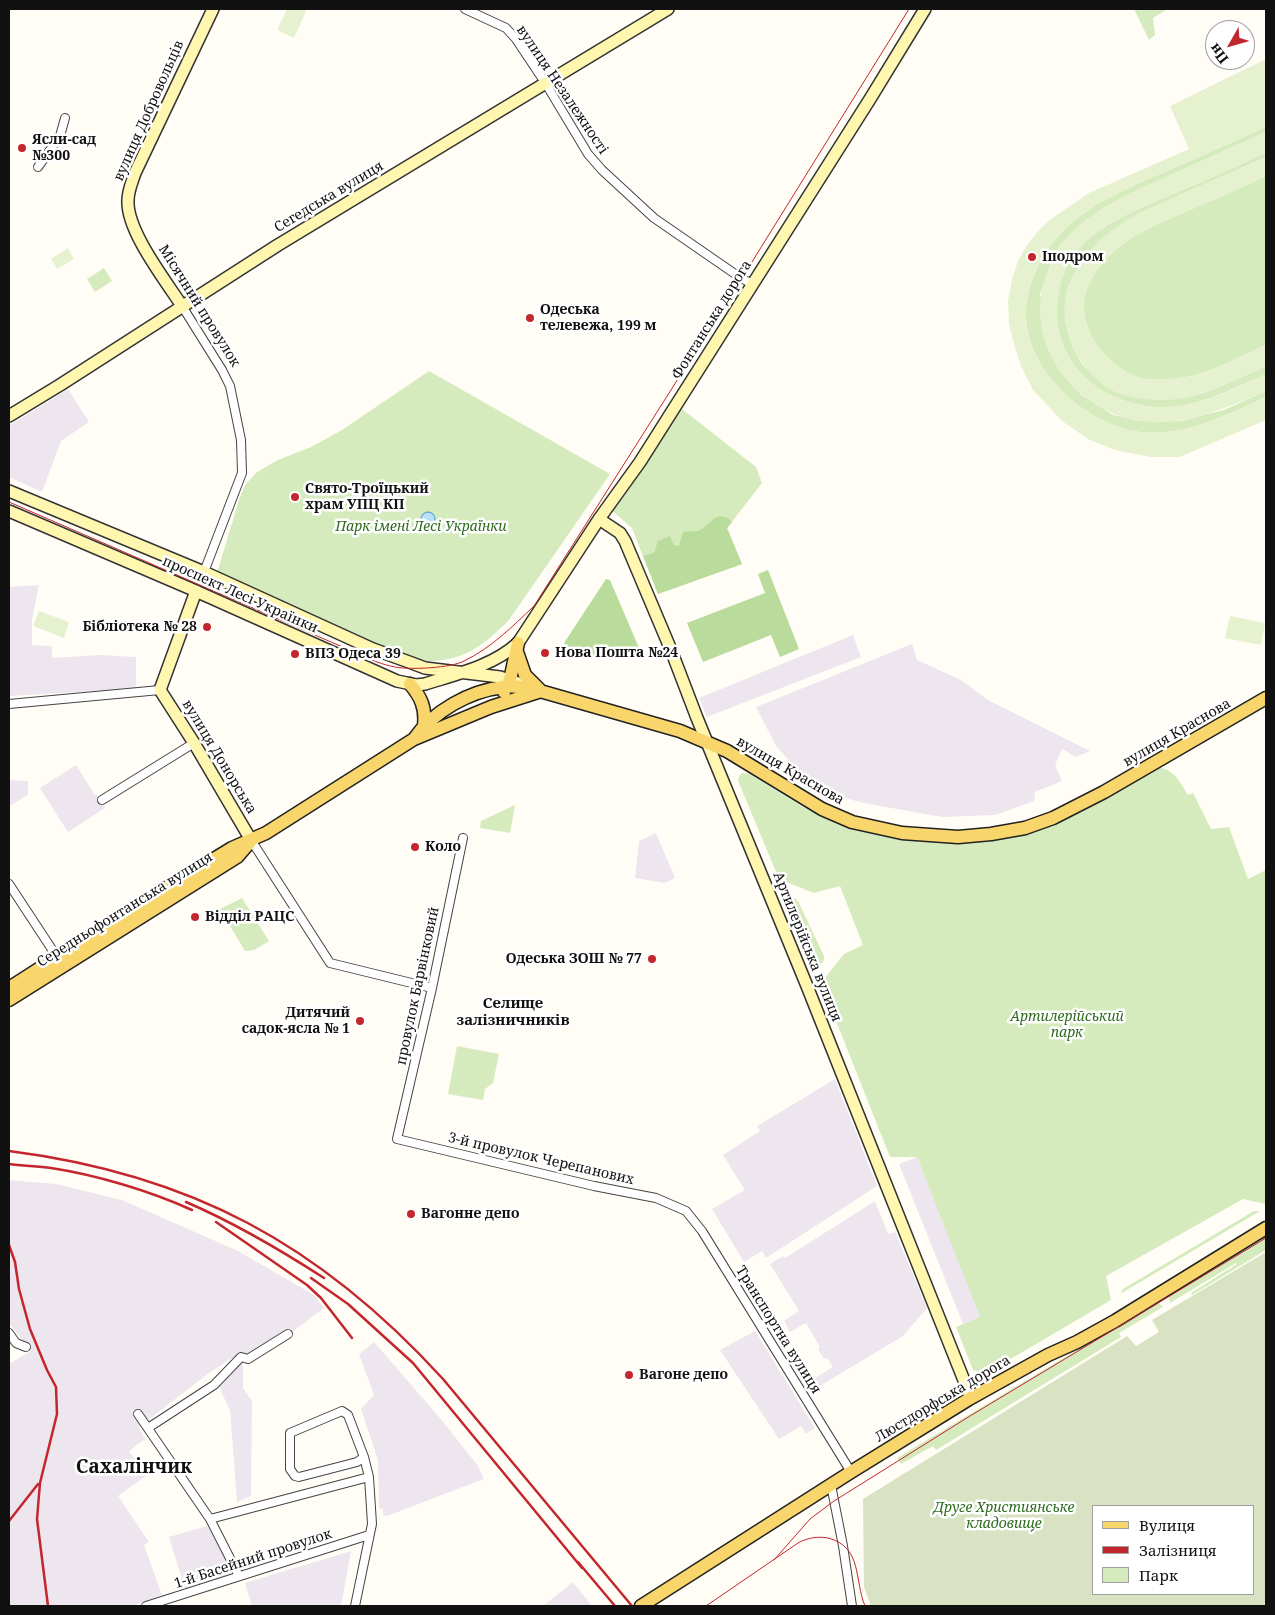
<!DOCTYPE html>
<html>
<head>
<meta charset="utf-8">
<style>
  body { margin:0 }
  #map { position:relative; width:1275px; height:1615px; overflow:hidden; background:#fffdf5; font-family:"Noto Serif",serif }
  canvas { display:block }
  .frame { position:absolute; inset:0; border:10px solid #111; pointer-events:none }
  .legend { position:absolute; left:1092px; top:1505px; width:162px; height:90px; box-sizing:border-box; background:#fff; border:1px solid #a0a0a0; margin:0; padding:6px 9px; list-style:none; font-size:15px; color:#111 }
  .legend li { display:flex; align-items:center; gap:10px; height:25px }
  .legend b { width:25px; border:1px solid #a0a0a0 }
  .north { position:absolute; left:1205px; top:20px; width:50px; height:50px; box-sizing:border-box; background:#fff; border:1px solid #a0a0a0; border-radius:50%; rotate:232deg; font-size:14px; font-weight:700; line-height:20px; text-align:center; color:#111 }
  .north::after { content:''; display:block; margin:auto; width:18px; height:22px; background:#c4262e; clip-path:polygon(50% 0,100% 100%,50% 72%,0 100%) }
</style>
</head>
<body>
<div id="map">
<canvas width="1275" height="1615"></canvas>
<div class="frame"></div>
<ul class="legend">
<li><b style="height:6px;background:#f9d66b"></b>Вулиця</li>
<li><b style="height:6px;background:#c4262e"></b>Залізниця</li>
<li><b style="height:14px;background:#d5ebbd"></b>Парк</li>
</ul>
<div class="north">Пн</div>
</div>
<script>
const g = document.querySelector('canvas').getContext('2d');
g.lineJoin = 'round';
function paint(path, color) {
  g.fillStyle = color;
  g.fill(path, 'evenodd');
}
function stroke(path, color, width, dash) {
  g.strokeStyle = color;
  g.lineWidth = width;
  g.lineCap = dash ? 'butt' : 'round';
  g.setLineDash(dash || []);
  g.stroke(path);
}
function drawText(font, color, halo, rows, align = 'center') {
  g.font = font + ' "Noto Serif",serif';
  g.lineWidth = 5;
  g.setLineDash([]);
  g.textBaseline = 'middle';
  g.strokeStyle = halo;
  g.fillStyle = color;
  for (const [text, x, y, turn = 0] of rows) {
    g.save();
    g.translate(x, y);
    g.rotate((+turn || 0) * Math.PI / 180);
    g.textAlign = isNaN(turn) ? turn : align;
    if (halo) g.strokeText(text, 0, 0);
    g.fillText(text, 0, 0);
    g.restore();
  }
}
const industrial = new Path2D(`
  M68,389L89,422L61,441L42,492L9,477V426Z
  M39,585L32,620V645L52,646V658L101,655L136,657V689L9,696V587Z
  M853,635L861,657L707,717L699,698Z
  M912,644L917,660L961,680L988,700L1090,751L1076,757L1062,749L1055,765L1062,781L1035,792L1034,801L995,815L942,817L864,803L829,794L793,765L776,746L756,707Z
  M76,765L95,795H97L105,808L68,832L40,788Z
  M9,780L28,781V795L9,806Z
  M656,833L675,878L665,883L635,878L639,841Z
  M835,1079L877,1186L766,1258L762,1251L744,1262L712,1209L745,1190L723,1155L760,1131L757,1126Z
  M917,1157L981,1317L963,1324L899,1164Z
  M9,1180L56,1184L122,1200L238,1251L314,1295L324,1308L292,1332L288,1328L246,1355L240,1353L209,1373L139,1427L145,1439L129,1451L147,1475L118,1496L149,1542L144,1545L162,1595L132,1606H9V1364L31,1351L9,1323Z
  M875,1201L888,1234L895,1232L927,1308L903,1336L818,1387L813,1379L833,1367L827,1358L824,1359L818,1349L820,1347L806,1323L790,1332L784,1321L799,1311L770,1264L783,1256L785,1258Z
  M755,1331L815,1428L806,1434L801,1426L779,1439L720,1350Z
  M374,1342L440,1418L478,1466L484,1479L387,1516L383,1515V1509L379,1508L378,1460L361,1409L374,1395L359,1354Z
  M243,1361V1388L252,1401L251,1496L237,1502L230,1410L219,1387Z
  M207,1526L226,1558L232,1575L185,1589L169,1537Z
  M351,1551L341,1606H252L245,1583Z
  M573,1582L592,1606H543Z`);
const green = new Path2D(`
  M1134,9H1183L1166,10L1153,18L1155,35L1149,40Z
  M1266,127V132L1131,193L1100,210L1081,224L1061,244L1052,260L1040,295L1080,394L1113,415L1141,421H1180L1224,410L1266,391V397C1227,415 1185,437 1140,432C1087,425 1028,373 1026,317C1025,288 1040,256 1059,235C1088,203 1131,187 1169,170C1202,156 1234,141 1266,127Z
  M1266,153V157L1145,211L1104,237L1088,254L1069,284L1065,320L1073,348L1082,364L1098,380L1212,390L1266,366V374C1231,389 1195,410 1155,407C1092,402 1046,354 1059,289C1062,277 1067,262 1076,252C1098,224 1141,208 1173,194C1204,181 1235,167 1266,153Z
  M1266,176V345C1234,359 1202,379 1166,379C1158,379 1147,380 1140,378C1109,368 1080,333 1084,300C1086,286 1096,270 1105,260C1127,235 1160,223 1190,210C1215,199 1241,188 1266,176Z
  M104,268L112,281L95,292L87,279Z
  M429,371L610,474L509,620C485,644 466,660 430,661C413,662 376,644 359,636C315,617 272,599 229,580L217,573L239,500L245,485L257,472L278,460L311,447L342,430Z
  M677,405L756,467L762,483L727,528L742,564L658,594L632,528L610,509Z
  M1152,767C1173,767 1178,779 1188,795L1193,793L1211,829L1229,827L1248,879L1266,870V1204L1243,1199L1106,1276L1111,1300L985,1374L973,1370L956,1327L980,1317L917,1157H890L821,983L844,954L863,945L840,886L814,893L779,879L739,783L738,778L742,773L749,774L803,807L857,830L887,836H1001Z
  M515,805L510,833L480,828L481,821Z
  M782,895L796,899L799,903L824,956V960L819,966L812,968L809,965Z
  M242,898L269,941L254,950L245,951L220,909Z
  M457,1046L499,1054L493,1083L485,1089L483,1100L448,1094Z
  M1254,1211H1260L1120,1294L1123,1289Z
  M1266,1237V1250L1192,1295L1191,1293L1237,1264L1236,1263L1170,1303L1168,1296Z
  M1155,1303L1160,1304L1163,1307L1119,1333L1121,1337L936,1450L933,1446L901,1464L897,1458Z`);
const forest = new Path2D(`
  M721,516L728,518L732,522L727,528L742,564L658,594L643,556L654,553L658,541L670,536L674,545L679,546L683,532C689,530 694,533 700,530C708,526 712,517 721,516Z
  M768,570L799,649L780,657L771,635L703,662L687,623L765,593L758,574Z
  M606,579L610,580L642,655L573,659L564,643Z`);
const cemetery = new Path2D(`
  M1266,1252V1606H871L864,1587L863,1499L1127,1336L1136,1346L1159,1332L1152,1320ZM1094,1506H1254V1594H1094Z`);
const pitch = new Path2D(`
  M287,9H307L294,38L277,30Z
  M1264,60L1266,64V127C1234,141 1202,156 1169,170C1131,187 1088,203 1059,235C1040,256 1025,288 1026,317C1028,373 1087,425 1140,432C1185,437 1227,415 1266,397V420L1180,457H1151L1115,450L1088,439L1062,421L1033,390L1021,366L1014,344L1009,324L1008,301L1012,279L1018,261L1027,245L1038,231L1051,219L1089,193L1189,149L1170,106Z
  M1266,132V153C1235,167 1204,181 1173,194C1141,208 1098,224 1076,252C1066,263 1062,279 1059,293C1046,356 1096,403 1155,407C1195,410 1231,390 1266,374V391C1227,408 1184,427 1140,421C1072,411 1021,340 1047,273C1051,263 1055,251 1062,243C1091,208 1136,190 1177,172C1206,159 1236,145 1266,132Z
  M1266,157V176C1241,188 1215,199 1190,210C1160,223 1127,235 1105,260C1096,270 1086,286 1084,300C1080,333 1109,368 1140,378C1147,380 1158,379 1166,379C1202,379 1234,359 1266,345V366C1235,380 1202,399 1167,400C1152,401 1124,397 1111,390C1077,370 1053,321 1070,282C1077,266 1090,249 1104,237C1126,217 1156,205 1183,193C1211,181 1239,169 1266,157Z
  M68,248L74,259L57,269L51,259Z
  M39,611L69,622L64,638L33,626Z
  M1230,616L1265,623L1261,645L1225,638Z`);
const water = new Path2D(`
  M421 519a7 7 0 1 1 14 0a7 7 0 1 1-14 0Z`);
const street = new Path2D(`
  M465,9L506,28L516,39L546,84L588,154L602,170L654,218L738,276L752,284
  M38,167L60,136L65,118
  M182,306L222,370L230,386L241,440L242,473L204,572
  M9,704L160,690
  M102,800L194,743
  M463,838L432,988L397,1139L594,1186L656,1198L686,1211L702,1231L851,1472
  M251,840L330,963L432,988
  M9,884L57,957
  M9,1333L16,1343L26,1347
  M138,1414L210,1519L239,1576
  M148,1428L214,1385L241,1357L248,1359L288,1334
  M831,1485L843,1546L852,1606
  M210,1519L369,1477
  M146,1606L369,1535
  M355,1606L372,1524L369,1477L364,1457L348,1415L342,1411L290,1433V1469L295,1476L299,1477L357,1462L364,1457`);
const secondary = new Path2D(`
  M182,306C165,280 126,230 128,200C128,191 132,182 135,173L213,9
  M9,416L60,385L278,245L668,9
  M9,491L204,572L373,649L409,662L425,668L500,677L518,683
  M9,511L189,588L397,681L416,685L425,684C457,674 493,666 518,643L599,519L640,462L870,99L925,9
  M599,519L620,533L625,541L671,650L697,718L807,986L971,1398
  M196,591L160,690L194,743L251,840`);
const primary = new Path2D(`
  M517,652L525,675L540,690
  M410,684C421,697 426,708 424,726
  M504,692L510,680L518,643
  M414,739C433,711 470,691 503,687C510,686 519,687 526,687L680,731L727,751L822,809L852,822L902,833L958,837L991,834L1025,828L1053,818L1104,792L1266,698
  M9,988L129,911L232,848L266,833L414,739L491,707L541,691
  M9,1000L237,857L250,842
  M641,1606L851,1472L969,1399L1048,1355L1077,1342L1115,1321L1266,1228`);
const tram = new Path2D(`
  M9,502L377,662C383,664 389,666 395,667C410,670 451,668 464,661C491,648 512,627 534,606L742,278L909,9
  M774,1560L810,1519L834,1501L970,1416L1266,1238
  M706,1606L798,1543C807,1538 817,1536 828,1538C863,1547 854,1581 865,1606`);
const rail = new Path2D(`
  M9,1151C190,1174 320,1244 443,1379L632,1606
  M9,1164C23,1166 37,1166 51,1168C97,1175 150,1191 192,1210
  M186,1202C235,1223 279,1249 324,1278
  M216,1222L307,1285L321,1298L352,1338
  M9,1245L15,1262L19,1289L30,1329L47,1370L56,1387L57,1414L40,1483L37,1519L48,1606
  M311,1278L348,1304L413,1363L582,1568
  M9,1521L38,1484
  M578,1562L615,1606`);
const markers = [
  [22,148,5,"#c4262e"],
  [1032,257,5,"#c4262e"],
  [530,318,5,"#c4262e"],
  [295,497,5,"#c4262e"],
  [207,627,5,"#c4262e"],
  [545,653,5,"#c4262e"],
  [295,654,5,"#c4262e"],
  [415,847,5,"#c4262e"],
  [195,917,5,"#c4262e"],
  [652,959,5,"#c4262e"],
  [360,1021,5,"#c4262e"],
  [411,1214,5,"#c4262e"],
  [629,1375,5,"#c4262e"]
];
const streetNames = [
  ["вулиця Незалежності",562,90,56],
  ["вулиця Добровольців",149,111,-66],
  ["Сегедська вулиця",329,197,-31],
  ["Місячний провулок",199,306,58],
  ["Фонтанська дорога",712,320,-58],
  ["проспект Лесі Українки",240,595,24],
  ["вулиця Краснова",1177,733,-30],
  ["вулиця Донорська",219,757,59],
  ["вулиця Краснова",790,771,30],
  ["Середньофонтанська вулиця",125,910,-32],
  ["Артилерійська вулиця",807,947,68],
  ["провулок Барвінковий",418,986,-78],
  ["3-й провулок Черепанових",541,1159,13],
  ["Транспортна вулиця",778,1330,58],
  ["Люстдорфська дорога",943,1399,-31],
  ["1-й Басейний провулок",253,1559,-18]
];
const poiNames = [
  ["Ясли-сад",32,140],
  ["№300",32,156],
  ["Іподром",1042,257],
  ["Одеська",540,310],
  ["телевежа, 199 м",540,326],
  ["Свято-Троїцький",305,489],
  ["храм УПЦ КП",305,505],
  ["Бібліотека № 28",197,627,"right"],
  ["Нова Пошта №24",555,653],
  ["ВПЗ Одеса 39",305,654],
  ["Коло",425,847],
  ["Відділ РАЦС",205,917],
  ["Одеська ЗОШ № 77",642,959,"right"],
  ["Дитячий",350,1013,"right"],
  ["садок-ясла № 1",350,1029,"right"],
  ["Вагонне депо",421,1214],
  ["Вагоне депо",639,1375]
];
const parkNames = [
  ["Парк імені Лесі Українки",421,527],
  ["Артилерійський",1067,1017],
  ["парк",1067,1033],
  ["Друге Християнське",1004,1508],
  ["кладовище",1004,1524]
];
const neighbourhoodNames = [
  ["Селище",513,1004],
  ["залізничників",513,1021]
];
const districtNames = [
  ["Сахалінчик",134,1468]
];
paint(industrial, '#eee6ef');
paint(green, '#d5ebbd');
paint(forest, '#b9dc9c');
paint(cemetery, '#d9e3c4');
paint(pitch, '#e6f2cf');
paint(water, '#b9e0f7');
stroke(water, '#3f96cf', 1);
stroke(street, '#444', 10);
stroke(secondary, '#333', 14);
stroke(primary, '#222', 15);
stroke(street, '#fff', 8);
stroke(secondary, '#fff6b0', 11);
stroke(primary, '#f9d66b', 12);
stroke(tram, '#c4262e', 1);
stroke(rail, '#c4262e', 2.5);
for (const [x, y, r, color] of markers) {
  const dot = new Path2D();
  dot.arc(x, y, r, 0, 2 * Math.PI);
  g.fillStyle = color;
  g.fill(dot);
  stroke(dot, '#fff', 2);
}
drawText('14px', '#111', '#fff', streetNames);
drawText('bold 14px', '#111', '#fff', poiNames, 'left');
drawText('italic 14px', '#2f6b1f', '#fff', parkNames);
drawText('bold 15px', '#111', '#fff', neighbourhoodNames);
drawText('bold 19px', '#111', '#fff', districtNames);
</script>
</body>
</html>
